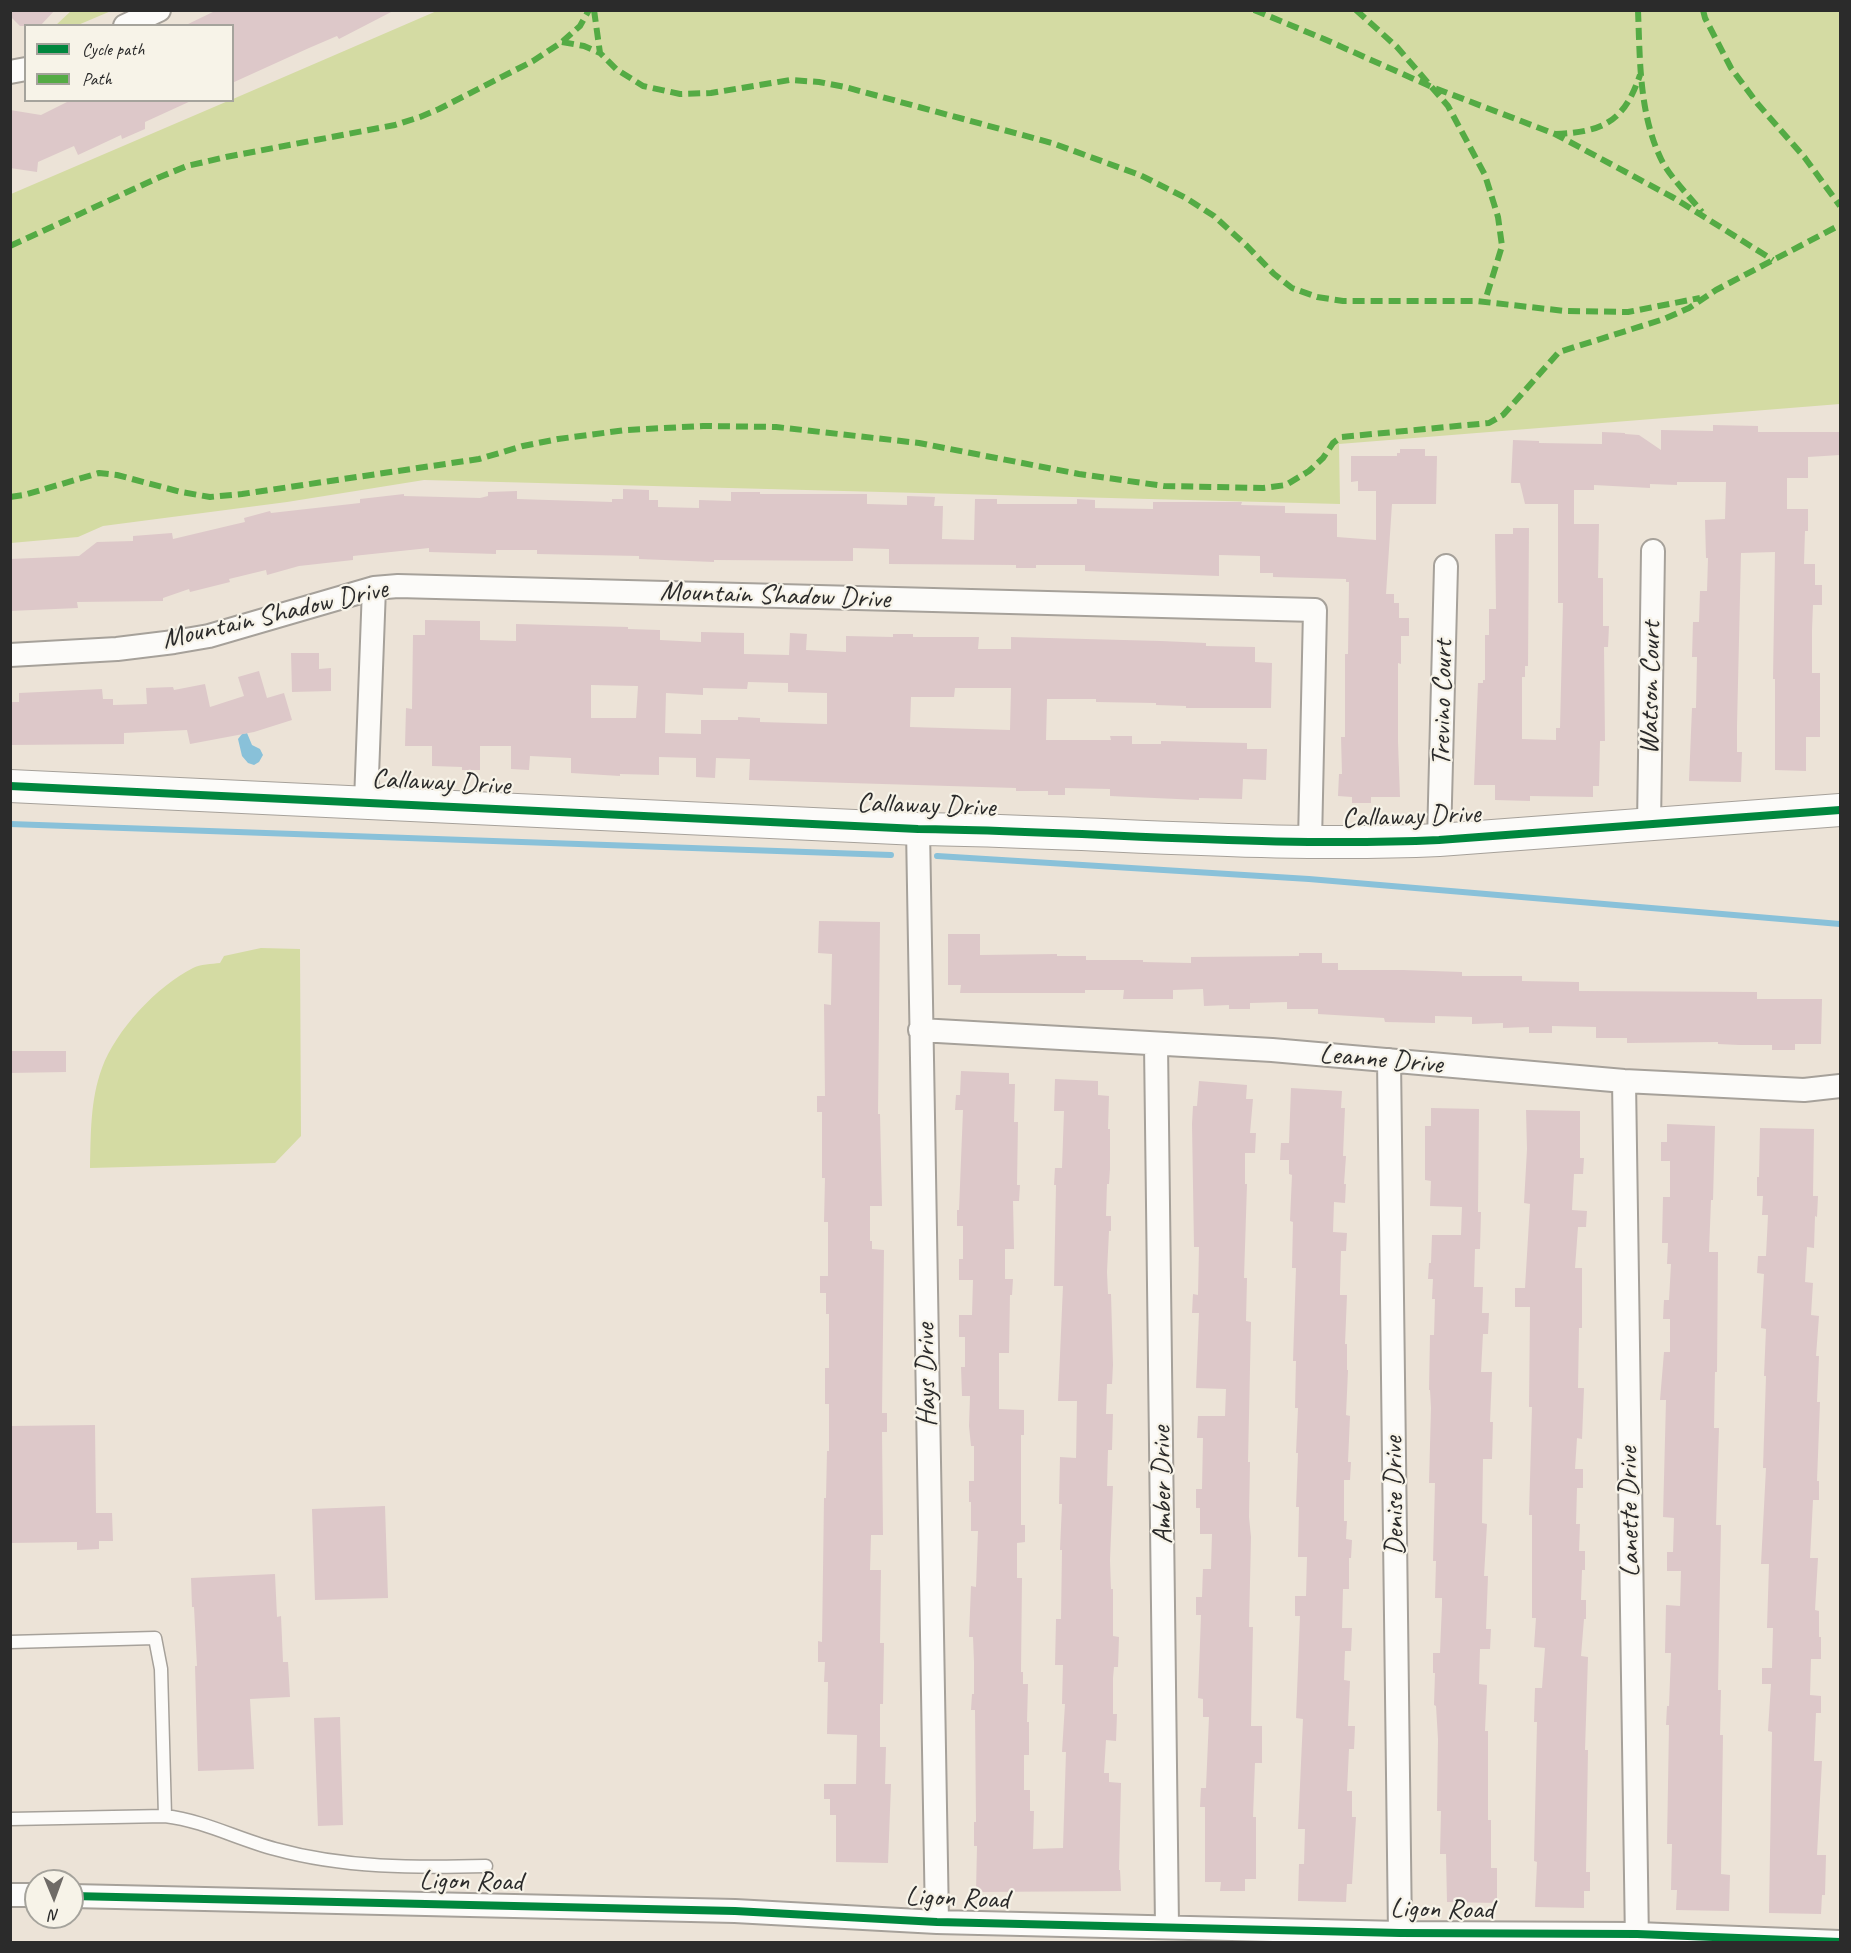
<!DOCTYPE html>
<html>
<head>
<meta charset="utf-8">
<style>
  body { margin:0 }
  #map { position:relative; width:1851px; height:1953px; overflow:hidden; background:#ece3d7; font-family:Caveat,sans-serif }
  canvas { display:block }
  .frame { position:absolute; inset:0; border:12px solid #2b2b2b; pointer-events:none }
  .legend { position:absolute; left:24px; top:24px; width:210px; height:78px; box-sizing:border-box; background:#f7f3e8; border:2px solid #a5a39c; margin:0; padding:8px 10px; list-style:none; font-size:18px; color:#2b2b2b }
  .legend li { display:flex; align-items:center; gap:12px; height:30px }
  .legend b { width:30px; border:2px solid #a5a39c }
  .north { position:absolute; left:24px; top:1869px; width:60px; height:60px; box-sizing:border-box; background:#f7f3e8; border:2px solid #a5a39c; border-radius:50%; rotate:179deg; font-size:16px; font-weight:700; line-height:24px; text-align:center; color:#2b2b2b }
  .north::after { content:''; display:block; margin:auto; width:21px; height:27px; background:#6f6b67; clip-path:polygon(50% 0,100% 100%,50% 72%,0 100%) }
</style>
</head>
<body>
<div id="map">
<canvas width="1851" height="1953"></canvas>
<div class="frame"></div>
<ul class="legend">
<li><b style="height:8px;background:#00873e"></b>Cycle path</li>
<li><b style="height:8px;background:#54ab44"></b>Path</li>
</ul>
<div class="north">N</div>
</div>
<script>
const g = document.querySelector('canvas').getContext('2d');
g.lineJoin = 'round';
function paint(path, color) {
  g.fillStyle = color;
  g.fill(path, 'evenodd');
}
function stroke(path, color, width, dash) {
  g.strokeStyle = color;
  g.lineWidth = width;
  g.lineCap = dash ? 'butt' : 'round';
  g.setLineDash(dash || []);
  g.stroke(path);
}
function drawText(font, color, halo, rows, align = 'center') {
  g.font = font + ' Caveat,sans-serif';
  g.lineWidth = 4.5;
  g.setLineDash([]);
  g.textBaseline = 'middle';
  g.strokeStyle = halo;
  g.fillStyle = color;
  for (const [text, x, y, turn = 0] of rows) {
    g.save();
    g.translate(x, y);
    g.rotate((+turn || 0) * Math.PI / 180);
    g.textAlign = isNaN(turn) ? turn : align;
    if (halo) g.strokeText(text, 0, 0);
    g.fillText(text, 0, 0);
    g.restore();
  }
}
const green = new Path2D(`
  M439,10L1840,11V404L1339,444L1340,504L424,480L287,502L103,526L78,537L11,543V194L228,101L232,100L233,99Z
  M71,11V10L111,11L78,25H56Z
  M261,948L300,949L301,1136L275,1163L90,1168C91,1135 90,1100 102,1068C116,1030 157,986 193,968C200,964 212,964 220,963L224,956Z`);
const water = new Path2D(`
  M247,733L252,745L260,749L263,755L259,762L254,765L248,763L242,756L238,739L242,734Z`);
const stream = new Path2D(`
  M10,824L891,855
  M937,856L1309,879L1840,924`);
const building = new Path2D(`
  M10,10H55L40,26H20L10,16Z
  M217,10H395L339,39L337,36L309,48L232,83V26H184Z
  M71,100H193L145,122V129L122,139L121,135L78,155L74,146L38,162L37,172L10,168V110L41,115Z
  M1713,425L1758,426V432H1840V455L1808,457V478H1787V509H1808V531H1805L1804,564H1815V585H1822V605H1813L1812,630V673H1820V737H1806V771L1775,770V679H1773L1775,552L1741,553L1737,726V752H1742L1741,782L1689,781L1692,708H1696L1697,657H1692L1693,622H1699L1700,591H1707L1708,558H1706L1705,520L1725,519L1726,482H1677V485L1650,484V488L1594,485V490H1574V524H1599L1598,578H1603V626H1609L1608,647H1604L1605,741H1600L1599,786H1593V797L1530,796V801L1495,800V785H1474L1478,683H1483V680H1485V635H1489V609H1496L1495,534H1513V528H1529L1528,666H1525V677H1522V739L1556,740V728H1560L1563,603H1558V504H1525L1520,483H1511L1513,440L1539,441V443L1602,444V432L1625,433V434L1639,435L1661,450V430L1713,431Z
  M1400,449H1425V456H1437L1436,504H1392L1386,594H1394V603H1399V618H1409V636H1401V664L1398,663V742L1400,797H1371V803H1352V797L1338,796L1339,774H1342L1341,737H1345V654H1348L1349,582H1346V579L1273,577V573H1260V556L1219,555V576L1085,571V565H1036V568H1016V565L889,564V549L853,548V561L714,560V562L639,559V556L537,554V550H496V554L429,552V548L353,556V560L299,566L267,575L266,570L229,579L230,582L190,592L189,589L163,598V601L77,602L78,608L10,611V559L79,556L97,542L133,541V536L172,533L173,539L232,525L245,522L244,518L270,511L271,513L360,503V499L404,494V496L480,498L488,496V492L517,491V499L612,502V499H623V489L649,490V500H658V507L699,508V500L731,501V492H760V494H867V504L907,505V496L935,497L934,506H943L942,539L974,540L975,499H997V504H1077V499L1095,500V508L1153,509V502H1242L1241,505L1285,506V513L1337,514V537L1376,540V491H1358V481L1351,482V456H1397V453H1400Z
  M425,620L480,621V640L516,641V624L628,627V629L660,630V640L701,642V632L744,633V654L789,655L790,633L807,634L806,650L846,652V636L893,637V634H913V637H979L978,649H1011V637L1161,641L1206,643V646L1255,647V662L1272,663L1271,708H1186V706L1156,705V703L1096,702V699H1047L1046,740H1111L1110,736H1132V744H1161V741L1247,743V749H1267L1266,780L1243,779L1242,799L1199,798V800L1110,796V789L1065,788V795H1048V791H1016V788L749,780L750,759L716,758L715,778L696,777V758L659,757V775L620,774V776L571,773V758L530,756L529,770L511,769V746H480V770H462V767L432,766V746H405L406,708L412,709L413,635H425ZM748,682L788,683V692L827,693V724L760,722V718L738,717V720H701V734L665,733L666,693L703,695V688L747,689ZM591,685L638,686L636,718H591ZM955,688H1011L1010,730L910,727L911,697H954Z
  M291,653H319V669L331,668V691L292,692Z
  M259,671L267,698L284,693L292,720L254,732L190,744L187,730L124,733V744L10,745V702H19V693L102,689L103,699H113V705L147,704L146,688L173,687L174,690L205,684L210,707L244,696L238,677Z
  M819,921L880,922L878,1114H880L882,1206H870V1241H872V1249L884,1250L882,1413H887V1432H882L883,1535H871L870,1570H881L880,1643H884L883,1704H880V1747H886L885,1784H891L888,1863L836,1862V1815H830V1799H824V1784H856L857,1735L827,1734L828,1682H824L825,1662H818V1641L822,1642L824,1498H826L827,1451H829V1404H825V1368H829V1314H826V1293H820V1276H828V1222H824L825,1178H822V1112H817V1096H825L824,1004L831,1005L832,954L818,953Z
  M948,934H980V955L1057,954V956H1086V960H1143V962L1191,963V957L1299,956V953H1322V963H1338V970H1403L1462,972V976H1522V981L1579,982V991L1757,992V999H1822L1821,1044H1795V1050H1772V1045H1739L1718,1044V1042L1627,1043V1038H1596V1027L1552,1026V1033H1529V1027L1503,1028V1023L1472,1024V1017L1435,1016V1023L1385,1022L1384,1018L1318,1014V1009H1287V1002L1250,1003V1009H1229V1005L1204,1006L1203,989L1173,990V999H1123L1124,990H1085V993H960L961,985H948Z
  M10,1051H66V1072L10,1073Z
  M961,1071L1009,1073V1084H1015L1014,1122H1018L1017,1185H1020L1019,1201H1013L1014,1249H1005V1279H1013L1012,1295H1010L1009,1353H999V1409L1024,1410V1435H1021V1525H1025V1542L1017,1543V1578H1022L1021,1672H1023V1684H1028L1027,1722H1029V1755H1024V1790H1030V1811H1034L1033,1849L1063,1848L1066,1752H1062L1065,1704H1062L1063,1665H1055L1056,1619H1061L1062,1550H1060L1062,1504H1059L1060,1457L1076,1458L1077,1401H1058L1063,1286H1054L1056,1185H1054L1055,1168H1062L1064,1111H1054L1055,1079L1098,1081V1095L1109,1096L1108,1129H1110V1169L1109,1184H1107L1106,1216H1111V1231H1109L1107,1272L1108,1294H1111L1113,1365L1112,1384H1107L1106,1414H1113L1112,1450H1108L1107,1486H1113L1110,1560L1111,1589H1113V1636L1119,1637L1118,1667H1114L1113,1678V1714H1117L1116,1741L1106,1740L1104,1773H1109V1782L1121,1783L1119,1870H1120L1121,1891L976,1892L977,1846H974V1822H976L975,1710H971L972,1694H974V1662L973,1637H969L971,1586L976,1587L978,1531H971V1502H969V1481H974V1446H971L969,1426L970,1396H962L961,1367H965V1337H959V1315H972L973,1280H959V1259H963V1226H957V1210H959L963,1110H955L956,1095H960Z
  M1199,1081L1247,1085L1246,1099H1253L1250,1133H1256L1255,1153H1245V1184H1247L1244,1278H1247L1246,1321L1251,1322L1248,1462H1250L1249,1517L1251,1537L1249,1627H1253L1251,1726H1262V1763H1255L1253,1817H1256V1879H1245V1891H1220L1221,1882H1205V1807H1200L1201,1788H1206L1209,1717H1203V1699L1198,1698L1201,1615H1196V1597H1202L1203,1569H1211L1212,1534H1200V1508H1196V1489H1202L1203,1438H1197L1198,1416H1225L1226,1389L1196,1388L1199,1313H1192L1193,1294L1198,1295L1199,1247H1194L1192,1124L1193,1106H1197Z
  M1291,1088L1342,1091L1341,1108H1345L1343,1156H1346L1344,1184H1346L1345,1203L1334,1202L1333,1232L1347,1233L1346,1251H1341L1340,1289V1295H1347L1345,1344H1347V1370H1348L1346,1415L1350,1416L1348,1462H1351L1350,1480H1344V1521H1347L1346,1539L1352,1540L1351,1558H1349V1589H1343L1342,1628H1352L1351,1651H1345L1344,1680L1350,1681L1348,1726H1355L1354,1749H1349L1347,1791H1352V1817H1356L1352,1884H1347L1346,1902L1298,1901L1299,1864H1304L1305,1829H1298L1303,1719L1296,1718L1300,1616H1295V1596H1306L1307,1557H1298L1299,1507H1296L1298,1453H1296L1298,1408H1295L1296,1361H1293L1296,1268H1292L1293,1222L1290,1221L1292,1175L1289,1174V1160H1280L1281,1143H1289Z
  M1431,1108L1479,1109L1478,1212H1481L1480,1249H1475L1474,1287H1483L1482,1313H1489L1488,1334H1483L1481,1372H1492L1490,1422H1493L1492,1459H1483L1482,1523L1487,1524L1484,1576H1488L1486,1629H1491L1490,1649H1480L1479,1684L1487,1685L1485,1731H1488V1820H1491V1868H1497V1903L1447,1902L1446,1854H1440L1441,1811H1437L1438,1739L1436,1706L1434,1705L1435,1673H1433V1653H1440L1442,1604V1598H1435L1436,1561H1433L1435,1483H1429L1431,1408L1430,1390H1429L1430,1335H1434L1435,1299H1432L1433,1279H1428L1429,1263H1431L1432,1235H1461L1462,1207L1430,1206L1431,1181L1425,1180V1126H1431Z
  M1526,1110L1580,1111V1158H1584L1583,1174H1574L1572,1210L1587,1211L1586,1227H1578L1575,1268H1582V1328H1579L1578,1388H1584L1582,1439L1577,1438L1575,1469H1583V1488H1577L1576,1524H1580L1579,1551H1585V1570H1582L1581,1600H1586V1619H1584L1581,1656L1588,1657L1585,1750H1588L1586,1872H1590V1891H1584V1908L1535,1907L1537,1862L1534,1861L1537,1722H1534L1535,1688H1542L1545,1648L1534,1647L1536,1618H1532V1515H1529L1532,1407H1529L1530,1307H1515V1288H1525L1530,1204L1524,1203L1527,1149Z
  M1667,1124L1715,1126L1713,1200H1711L1709,1252H1718L1717,1372H1715L1714,1428H1719L1716,1525H1721L1718,1690H1721L1720,1735H1723L1721,1874L1730,1875L1729,1911L1676,1910L1677,1890H1671L1672,1844H1667L1669,1725H1666L1667,1706H1669L1671,1653H1665L1666,1605L1680,1606L1681,1571H1667V1552H1673L1674,1518L1663,1517L1666,1400H1660L1664,1352H1670V1319H1663L1664,1300H1669L1671,1264H1667L1668,1243H1662L1663,1197H1670V1161H1661V1142H1667Z
  M1760,1128L1814,1129L1813,1196H1818L1817,1217L1815,1216L1814,1248L1807,1247L1805,1282L1813,1283L1811,1315L1819,1316L1816,1356H1819L1817,1402H1820L1817,1481H1819V1500H1813L1810,1558H1818L1815,1610L1819,1611V1637H1821V1659H1811L1810,1695L1821,1696V1713H1816L1814,1761H1822L1817,1855H1826L1825,1895H1822L1821,1914L1769,1913L1772,1732L1768,1731L1771,1684H1762V1668H1772L1773,1628H1767L1769,1564H1761L1766,1468H1763L1766,1376H1764L1766,1329L1761,1328L1764,1274L1757,1273L1758,1256H1766L1768,1215H1762L1763,1196H1757V1177H1759Z
  M95,1425L96,1513H112L113,1541H99V1549L77,1550V1542L10,1543V1426Z
  M385,1506L388,1598L315,1600L312,1509Z
  M275,1574L277,1617L281,1616L283,1662H288L290,1697L250,1699L254,1769L198,1771L195,1666H197L194,1607H192L191,1578Z
  M340,1717L343,1825L318,1826L314,1718Z`);
const lane = new Path2D(`
  M10,1642L155,1638L161,1669L165,1816
  M10,1819L165,1816C205,1821 237,1839 275,1849C344,1868 415,1868 486,1866`);
const street = new Path2D(`
  M125,26L159,10
  M10,72L26,69
  M10,655L117,649L174,642L209,636L374,588L398,586L1315,610L1310,842
  M366,802L374,588
  M1649,825L1653,551
  M918,829L937,1922
  M1439,840L1446,566
  M920,1030L1272,1050L1624,1081L1804,1090L1840,1086
  M1156,1044L1167,1926
  M1389,1060L1400,1933
  M1624,1081L1637,1942
  M10,1895H36
  M72,1896L735,1911L937,1922L1400,1933L1637,1934L1840,1942`);
const secondary = new Path2D(`
  M10,786L918,829C1092,831 1265,848 1439,840L1840,810`);
const quiet = new Path2D(`
  M594,10L600,53L616,69L643,86L680,94L711,93L790,80L819,82L845,87L1052,143L1140,175L1186,198L1214,216L1247,246L1274,274L1292,288L1317,297L1343,301H1476L1565,311L1628,312L1700,298
  M1254,10L1324,39L1432,87L1555,134L1674,198L1773,260
  M1356,10L1397,47L1448,106L1485,175L1498,217L1502,246L1485,301
  M1638,10C1640,60 1639,115 1662,161C1671,178 1690,197 1702,212
  M1703,10L1705,18L1731,68L1757,103L1805,158L1840,206
  M562,42L584,46L600,53
  M1555,134C1603,132 1624,122 1640,75
  M10,246L160,177L187,166L226,157L395,125L420,117L439,109L533,61L562,42L580,26L589,10
  M10,497L24,495L99,473L117,475L181,492L210,497L242,494L479,459L523,446L558,439L626,430L703,426L776,427L919,443L1079,474L1164,486L1263,488L1286,485L1309,471L1323,458L1333,443L1341,437L1489,423L1503,415L1559,352L1664,319L1689,308L1716,290L1840,225`);
const cycleway = new Path2D(`
  M10,786L918,829C1092,831 1265,848 1439,840L1840,810
  M72,1896L735,1911L937,1922L1400,1933L1637,1934L1840,1942`);
const streetNames = [
  ["Mountain Shadow Drive",775,596,2],
  ["Mountain Shadow Drive",275,615,-13],
  ["Watson Court",1651,688,-89],
  ["Trevino Court",1443,703,-89],
  ["Callaway Drive",441,783,3],
  ["Callaway Drive",926,806,2],
  ["Callaway Drive",1411,817,-2],
  ["Leanne Drive",1381,1060,5],
  ["Hays Drive",927,1375,-91],
  ["Amber Drive",1163,1485,-91],
  ["Denise Drive",1395,1496,-91],
  ["Lanette Drive",1630,1512,-91],
  ["Ligon Road",471,1882,1],
  ["Ligon Road",957,1899,2],
  ["Ligon Road",1442,1910,1]
];
paint(green, '#d4dba3');
paint(water, '#89c1d9');
stroke(stream, '#89c1d9', 6);
paint(building, '#ddc8c9');
stroke(lane, '#a6a19a', 15);
stroke(street, '#a6a19a', 26);
stroke(secondary, '#a6a19a', 34);
stroke(lane, '#fcfbf9', 12);
stroke(street, '#fcfbf9', 22);
stroke(secondary, '#fcfbf9', 32);
stroke(quiet, '#54ab44', 6, [12, 6]);
stroke(cycleway, '#00873e', 8);
drawText('28px', '#2b2b2b', '#f7f3e8', streetNames);
</script>
</body>
</html>
